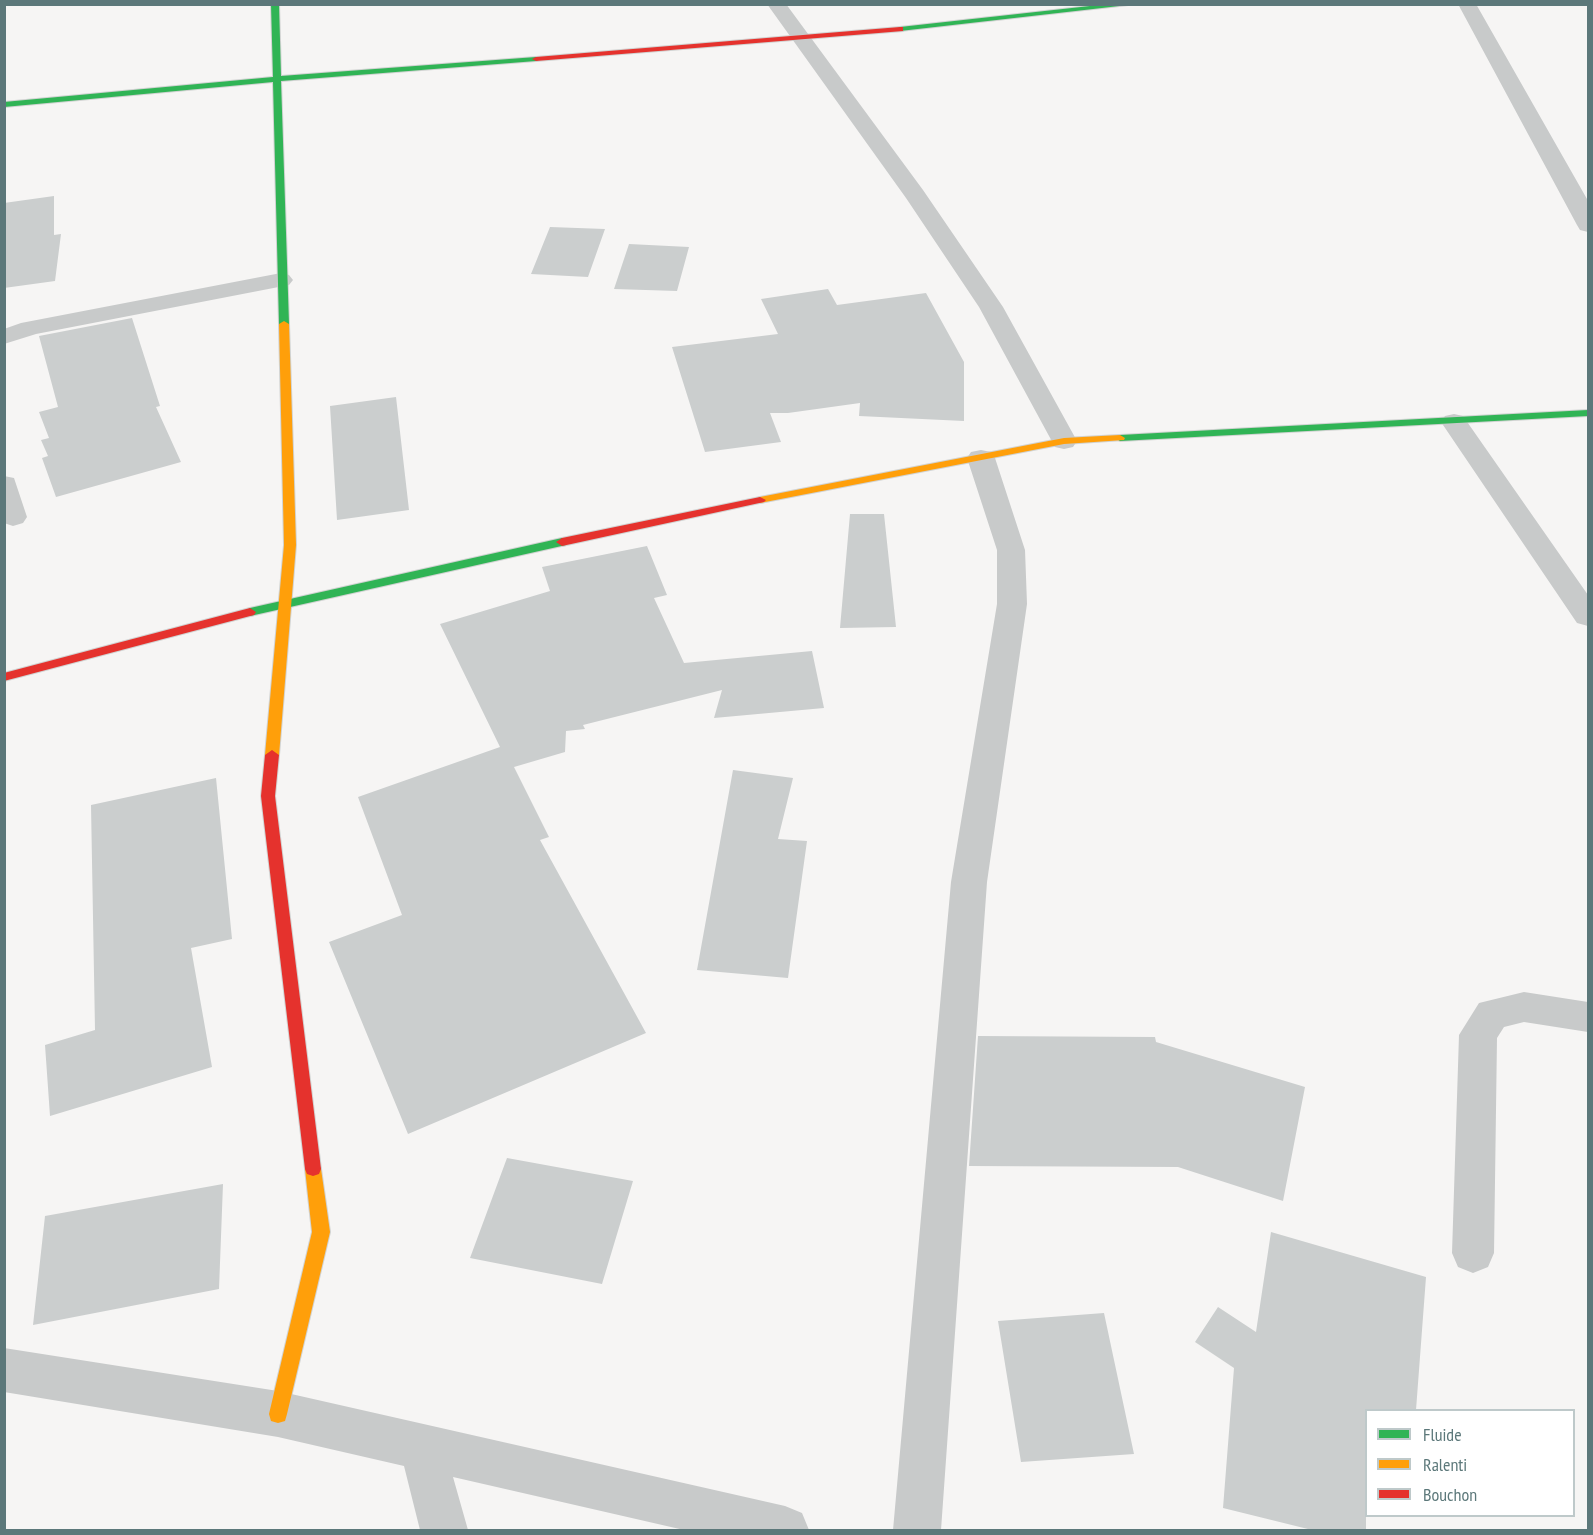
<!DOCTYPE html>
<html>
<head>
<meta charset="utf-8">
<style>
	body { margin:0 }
	#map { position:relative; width:1593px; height:1535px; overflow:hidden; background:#f6f5f4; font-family:"PT Sans Narrow",sans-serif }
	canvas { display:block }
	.frame { position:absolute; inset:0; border:6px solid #5c787a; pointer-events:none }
	.legend { position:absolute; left:1365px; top:1409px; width:210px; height:108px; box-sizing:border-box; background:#fff; border:2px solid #bec9ca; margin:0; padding:8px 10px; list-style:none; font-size:18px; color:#5c787a }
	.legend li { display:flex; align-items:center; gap:12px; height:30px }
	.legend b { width:30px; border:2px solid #bec9ca }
</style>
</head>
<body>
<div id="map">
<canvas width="1593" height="1535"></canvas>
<div class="frame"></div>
<ul class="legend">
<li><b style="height:8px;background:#30b455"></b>Fluide</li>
<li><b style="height:8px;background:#ff9f0a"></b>Ralenti</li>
<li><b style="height:8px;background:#e5322d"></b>Bouchon</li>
</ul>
</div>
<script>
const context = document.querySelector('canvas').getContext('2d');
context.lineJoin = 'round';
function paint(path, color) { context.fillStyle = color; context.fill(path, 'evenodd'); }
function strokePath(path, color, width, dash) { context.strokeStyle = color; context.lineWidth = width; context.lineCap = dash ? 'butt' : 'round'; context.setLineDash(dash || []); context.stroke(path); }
paint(new Path2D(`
	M 54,196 L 54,235 L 61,234 L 55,281 L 4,288 L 4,203 Z
	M 550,227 L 605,229 L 588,277 L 531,274 Z
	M 629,244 L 689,247 L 677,291 L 614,289 Z
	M 828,289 L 837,305 L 926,293 L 964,362 L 964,421 L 859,416 L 860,403 L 788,413 L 770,413 L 781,442 L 705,452 L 672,347 L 778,334 L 761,299 Z
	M 132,318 L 160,406 L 156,407 L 181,462 L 56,497 L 42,458 L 48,456 L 41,440 L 49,438 L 39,412 L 58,407 L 39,336 Z
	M 396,397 L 409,510 L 337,520 L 330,406 Z
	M 850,514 L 884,514 L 896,627 L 840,628 Z
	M 647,546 L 667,595 L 654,598 L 684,663 L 812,651 L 824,708 L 714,718 L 722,690 L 583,725 L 585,729 L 566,731 L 565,752 L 514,767 L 549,837 L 540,840 L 646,1033 L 408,1134 L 329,942 L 402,915 L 358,797 L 500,747 L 440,624 L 550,591 L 542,567 Z
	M 733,770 L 793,778 L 778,839 L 807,841 L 788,978 L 697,970 Z
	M 216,778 L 232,939 L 191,948 L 212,1067 L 50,1116 L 45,1045 L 95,1030 L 91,805 Z
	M 978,1036 L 1155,1037 L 1156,1042 L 1305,1087 L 1283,1201 L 1178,1167 L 969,1166 Z
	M 507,1158 L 633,1181 L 602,1284 L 470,1258 Z
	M 223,1184 L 219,1289 L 33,1325 L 45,1216 Z
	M 1271,1232 L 1426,1277 L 1416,1410 L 1366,1410 L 1366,1530 L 1312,1530 L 1223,1508 L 1234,1368 L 1195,1342 L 1218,1307 L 1256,1332 Z
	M 1104,1313 L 1134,1454 L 1021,1462 L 998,1321 Z`), '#cbcece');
const fast = new Path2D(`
	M 271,4 L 279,4 L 281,76 L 536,57 L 540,59 L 536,61 L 281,81 L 289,324 L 284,327 L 279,324 L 273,82 L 4,107 L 4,102 L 273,77 Z
	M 1108,4 L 1137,4 L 900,31 L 896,29 L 900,27 Z
	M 1588,410 L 1588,416 L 1120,441 L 1115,438 L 1120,435 Z
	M 562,538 L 568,542 L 566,545 L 250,616 L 244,612 L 250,608 Z`);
const slow = new Path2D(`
	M 284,321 L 289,324 L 296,545 L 279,755 L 272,760 L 265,755 L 284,545 L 279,324 Z
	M 1120,435 L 1125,438 L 1124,440 L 1064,444 L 760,503 L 754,500 L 760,497 L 1064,438 Z
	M 313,1162 L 319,1164 L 321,1169 L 330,1232 L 287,1414 L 285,1421 L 278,1423 L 271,1421 L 269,1414 L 312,1232 L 305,1169 L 307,1164 Z`);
const jam = new Path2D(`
	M 900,27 L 903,27 L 903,31 L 536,61 L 532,59 L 536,57 Z
	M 760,497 L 766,500 L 764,502 L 562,546 L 556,542 L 562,538 Z
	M 250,608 L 256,612 L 254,615 L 4,681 L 4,673 Z
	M 272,750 L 279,755 L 275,796 L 321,1169 L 319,1174 L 313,1176 L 307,1174 L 305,1169 L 261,796 L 265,755 Z`);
strokePath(fast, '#d1d3d2', 2);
strokePath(slow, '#d1d3d2', 2);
strokePath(jam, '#d1d3d2', 2);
paint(new Path2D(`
	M 767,4 L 786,4 L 923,190 L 1003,307 L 1077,441 L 1073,447 L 1064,449 L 1055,447 L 979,307 L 906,198 Z
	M 1458,4 L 1476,4 L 1587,199 L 1588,232 L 1580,230 L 1577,225 Z
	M 281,273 L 289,275 L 293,280 L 289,285 L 36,334 L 4,344 L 4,329 L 21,323 Z
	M 1454,414 L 1463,416 L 1588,595 L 1588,626 L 1577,623 L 1441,422 L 1445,416 Z
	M 981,450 L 991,452 L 995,458 L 1025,550 L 1027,604 L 987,882 L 941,1530 L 893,1530 L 951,882 L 997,604 L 997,550 L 967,458 L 971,452 Z
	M 4,476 L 14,478 L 27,517 L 23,523 L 13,526 L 4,523 Z
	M 1524,992 L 1588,1002 L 1588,1032 L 1524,1022 L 1504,1027 L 1497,1038 L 1494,1253 L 1488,1267 L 1473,1273 L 1458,1267 L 1452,1253 L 1459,1035 L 1479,1003 Z
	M 4,1348 L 278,1391 L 785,1506 L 802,1513 L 809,1530 L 684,1530 L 453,1477 L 468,1530 L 420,1530 L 404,1466 L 278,1437 L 4,1392 Z`), '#c8caca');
paint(fast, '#30b455');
paint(slow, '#ff9f0a');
paint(jam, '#e5322d');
</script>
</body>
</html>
